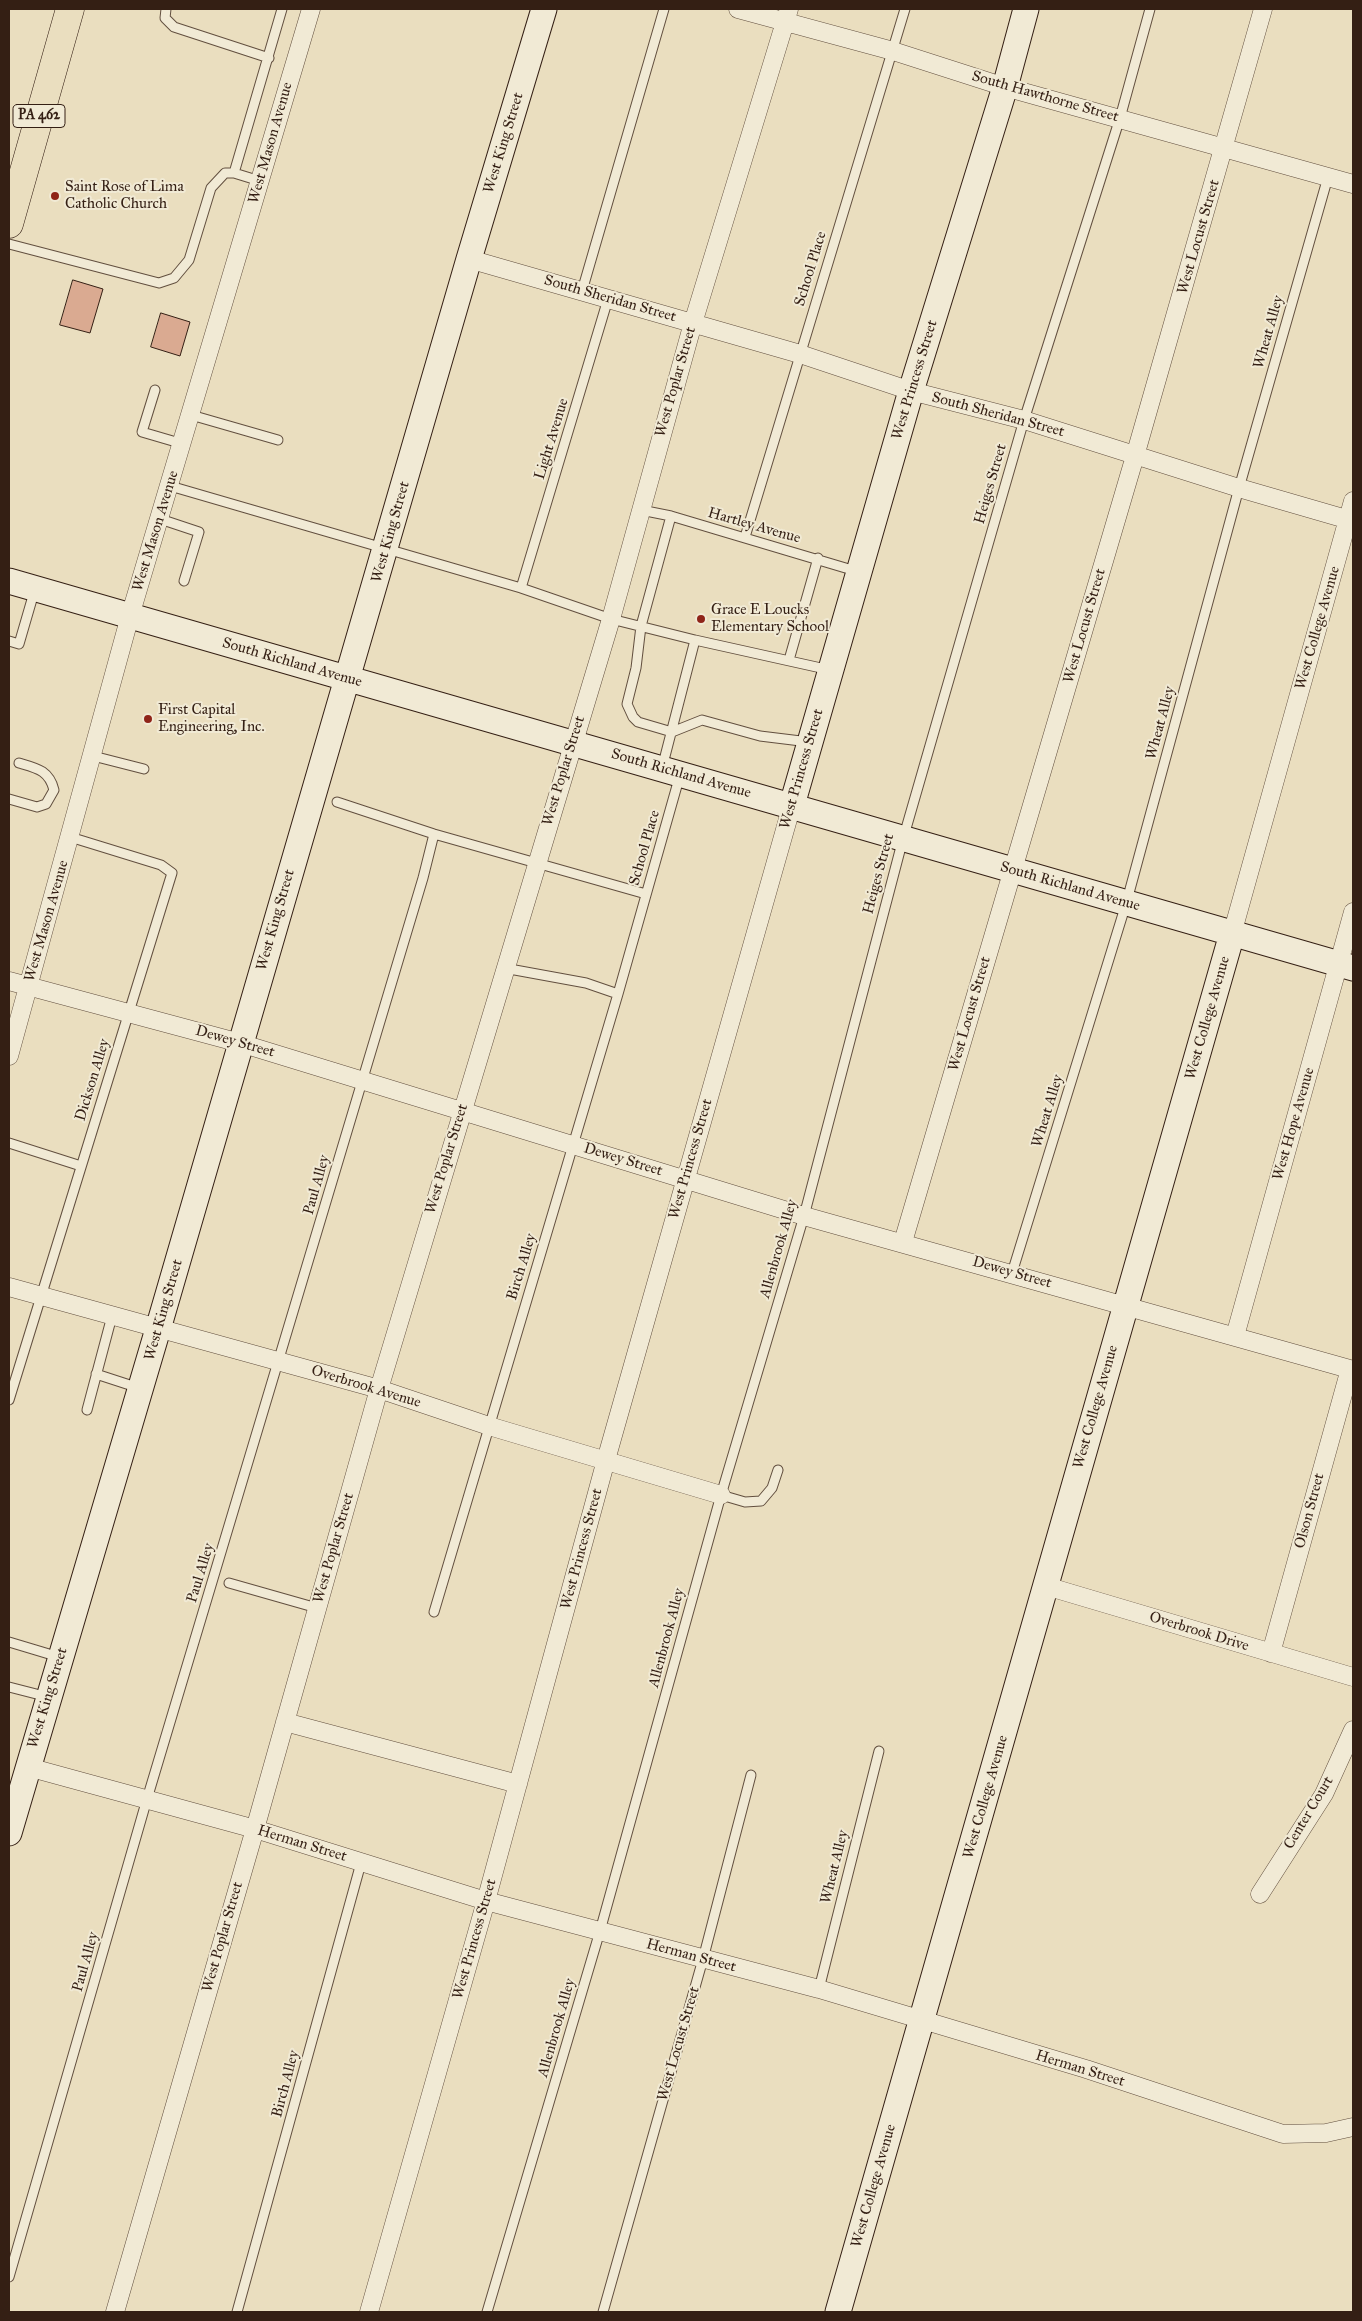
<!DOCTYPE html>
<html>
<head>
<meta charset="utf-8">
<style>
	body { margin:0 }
	#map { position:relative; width:1362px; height:2321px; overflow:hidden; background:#eadebf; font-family:"IM FELL Great Primer",serif }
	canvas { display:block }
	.frame { position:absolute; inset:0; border:10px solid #341f14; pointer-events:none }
</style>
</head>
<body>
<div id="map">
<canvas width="1362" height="2321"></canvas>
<div class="frame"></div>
</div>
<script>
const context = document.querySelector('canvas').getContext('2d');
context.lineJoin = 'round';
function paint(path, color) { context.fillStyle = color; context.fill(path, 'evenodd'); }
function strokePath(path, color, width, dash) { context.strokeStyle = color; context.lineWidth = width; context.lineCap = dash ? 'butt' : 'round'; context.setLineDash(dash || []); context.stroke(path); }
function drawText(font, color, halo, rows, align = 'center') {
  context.font = font + ' "IM FELL Great Primer",serif'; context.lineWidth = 4; context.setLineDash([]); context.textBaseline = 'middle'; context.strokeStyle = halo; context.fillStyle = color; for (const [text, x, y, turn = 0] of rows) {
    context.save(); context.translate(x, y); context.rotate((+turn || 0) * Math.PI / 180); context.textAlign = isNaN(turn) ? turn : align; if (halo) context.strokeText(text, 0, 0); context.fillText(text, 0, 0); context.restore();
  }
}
const building = new Path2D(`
	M 73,280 L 103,289 L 90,333 L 60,325 Z
	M 161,313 L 190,322 L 180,356 L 151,347 Z`);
paint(building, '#daaa91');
strokePath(building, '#341f14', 1);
const lane = new Path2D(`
	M 166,9 L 165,18 L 174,27 L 269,58
	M 234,173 L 282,9
	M 9,244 L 159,283 L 174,278 L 189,260 L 211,188 L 225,173 L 234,173 L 260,181
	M 582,291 L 664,9
	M 155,390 L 142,432 L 183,444
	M 191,415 L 278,440
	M 170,486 L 521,588 L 611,619 L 695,640 L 662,768
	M 641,510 L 671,516 L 859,572
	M 671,516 L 641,626 L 636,668 L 627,704 L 633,717 L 638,722 L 672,732 L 702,720 L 760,736 L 809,742
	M 160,519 L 199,532 L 184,581
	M 745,537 L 905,9
	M 521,588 L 608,299
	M 695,640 L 830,670
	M 9,641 L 19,644 L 35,589
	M 789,660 L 818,558
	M 93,756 L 144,769
	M 9,799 L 37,807 L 46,804 L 54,790 C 49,770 36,768 19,763
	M 337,802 L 434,834 L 646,894
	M 504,968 L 586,983 L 618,994
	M 9,1143 L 81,1166
	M 1012,1273 L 1126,904 L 1239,488 L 1328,177
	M 96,1374 L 139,1388
	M 9,1400 L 172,873 L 161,865 L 70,837
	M 87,1410 L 112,1316
	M 721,1495 L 745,1502 L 761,1501 L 772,1488 L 778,1470
	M 229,1583 L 317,1608
	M 434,1612 L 618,994 L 680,775
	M 9,1642 L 59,1657
	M 9,1687 L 48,1697
	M 819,1989 L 879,1751
	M 9,2277 L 147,1799 L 423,878 L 434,834
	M 237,2312 L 361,1863
	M 487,2312 L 600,1931 L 721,1495 L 804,1216 L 903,839 L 1024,420 L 1120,118 L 1150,9
	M 603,2312 L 703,1959 L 751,1775`);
const street = new Path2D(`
	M 738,9 L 893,51 L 1005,87 L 1353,184
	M 469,259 L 800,354 L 911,391 L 1024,420 L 1239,488 L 1353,521
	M 1232,934 L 1353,501
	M 9,981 L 240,1043 L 804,1216 L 1353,1370
	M 9,1056 L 130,616 L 311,9
	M 903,1242 L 1135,456 L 1263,9
	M 9,1287 L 379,1389 L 489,1426 L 721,1495
	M 1235,1336 L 1353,912
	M 1046,1586 L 1353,1677
	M 1271,1653 L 1350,1369
	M 285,1722 L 518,1784
	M 28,1767 L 255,1829 L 486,1901 L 819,1989 L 1086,2069 L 1283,2134 L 1326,2133 L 1353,2127
	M 1260,1894 L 1324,1794 L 1353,1730
	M 115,2312 L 255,1829 L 379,1389 L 611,619 L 693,323 L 789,9
	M 369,2312 L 486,1901 L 606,1460 L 792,805`);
const secondary = new Path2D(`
	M 9,581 L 1353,968
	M 792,805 L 911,391 L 1005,87 L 1026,9
	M 9,1833 L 158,1329 L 469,259 L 544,9
	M 838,2312 L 1232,934`);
const primary = new Path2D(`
	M 9,224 L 70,9`);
strokePath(lane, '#624f3f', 11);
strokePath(street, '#624f3f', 19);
strokePath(secondary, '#341f14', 27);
strokePath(primary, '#341f14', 29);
strokePath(lane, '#f1ead5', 9);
strokePath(street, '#f1ead5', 18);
strokePath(secondary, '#f1ead5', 25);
strokePath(primary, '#eadebf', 28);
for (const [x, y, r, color] of [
	[55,196,5,"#8f2418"],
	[701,619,5,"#8f2418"],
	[148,719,5,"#8f2418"]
]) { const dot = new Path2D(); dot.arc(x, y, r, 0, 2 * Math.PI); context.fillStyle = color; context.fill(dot); strokePath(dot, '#f1ead5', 2); }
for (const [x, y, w] of [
	[39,116,52]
]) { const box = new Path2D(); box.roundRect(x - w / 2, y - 11.5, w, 23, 4); context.fillStyle = '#f1ead5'; context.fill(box); strokePath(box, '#341f14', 1); }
drawText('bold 14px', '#341f14', null, [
	["PA 462",39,116]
]);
drawText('15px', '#341f14', '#f1ead5', [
	["South Hawthorne Street",1045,97,16],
	["West Mason Avenue",271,143,-74],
	["West King Street",504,143,-73],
	["West Locust Street",1199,237,-74],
	["School Place",811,269,-73],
	["South Sheridan Street",610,299,16],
	["Wheat Alley",1269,332,-74],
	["West Princess Street",915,380,-73],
	["West Poplar Street",676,382,-74],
	["South Sheridan Street",998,415,15],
	["Light Avenue",552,439,-73],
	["Heiges Street",991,484,-74],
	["Hartley Avenue",754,526,16],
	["West Mason Avenue",156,531,-73],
	["West King Street",391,532,-74],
	["West Locust Street",1085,626,-74],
	["West College Avenue",1318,628,-74],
	["South Richland Avenue",292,663,16],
	["Wheat Alley",1161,723,-75],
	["West Princess Street",802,769,-74],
	["West Poplar Street",564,771,-73],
	["South Richland Avenue",681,774,16],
	["School Place",645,848,-74],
	["Heiges Street",879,874,-75],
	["South Richland Avenue",1070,887,16],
	["West King Street",276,920,-74],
	["West Mason Avenue",47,921,-74],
	["West Locust Street",970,1014,-74],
	["West College Avenue",1208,1018,-74],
	["Dewey Street",235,1042,16],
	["Dickson Alley",93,1080,-73],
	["Wheat Alley",1048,1111,-73],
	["West Hope Avenue",1294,1124,-74],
	["West Poplar Street",447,1159,-73],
	["West Princess Street",691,1159,-74],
	["Dewey Street",623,1160,17],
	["Paul Alley",317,1185,-74],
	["Allenbrook Alley",779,1249,-74],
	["Birch Alley",522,1267,-73],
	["Dewey Street",1012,1273,16],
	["West King Street",164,1310,-74],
	["Overbrook Avenue",366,1387,17],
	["West College Avenue",1096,1407,-74],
	["Olson Street",1310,1511,-75],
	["West Poplar Street",334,1548,-74],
	["West Princess Street",582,1549,-75],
	["Paul Alley",201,1573,-73],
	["Overbrook Drive",1199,1632,17],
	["Allenbrook Alley",667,1638,-75],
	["West King Street",48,1698,-73],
	["West College Avenue",986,1797,-74],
	["Center Court",1309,1813,-59],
	["Herman Street",302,1844,17],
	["Wheat Alley",835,1867,-76],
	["West Poplar Street",223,1937,-74],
	["West Princess Street",475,1939,-74],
	["Herman Street",691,1956,15],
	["Paul Alley",86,1962,-74],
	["Allenbrook Alley",557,2028,-74],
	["West Locust Street",679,2044,-74],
	["Herman Street",1080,2069,17],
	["Birch Alley",286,2084,-75],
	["West College Avenue",874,2186,-74]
]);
drawText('15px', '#341f14', '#f1ead5', [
	["Saint Rose of Lima",65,187],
	["Catholic Church",65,204],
	["Grace E Loucks",711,610],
	["Elementary School",711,627],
	["First Capital",158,710],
	["Engineering, Inc.",158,727]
], 'left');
</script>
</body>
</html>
